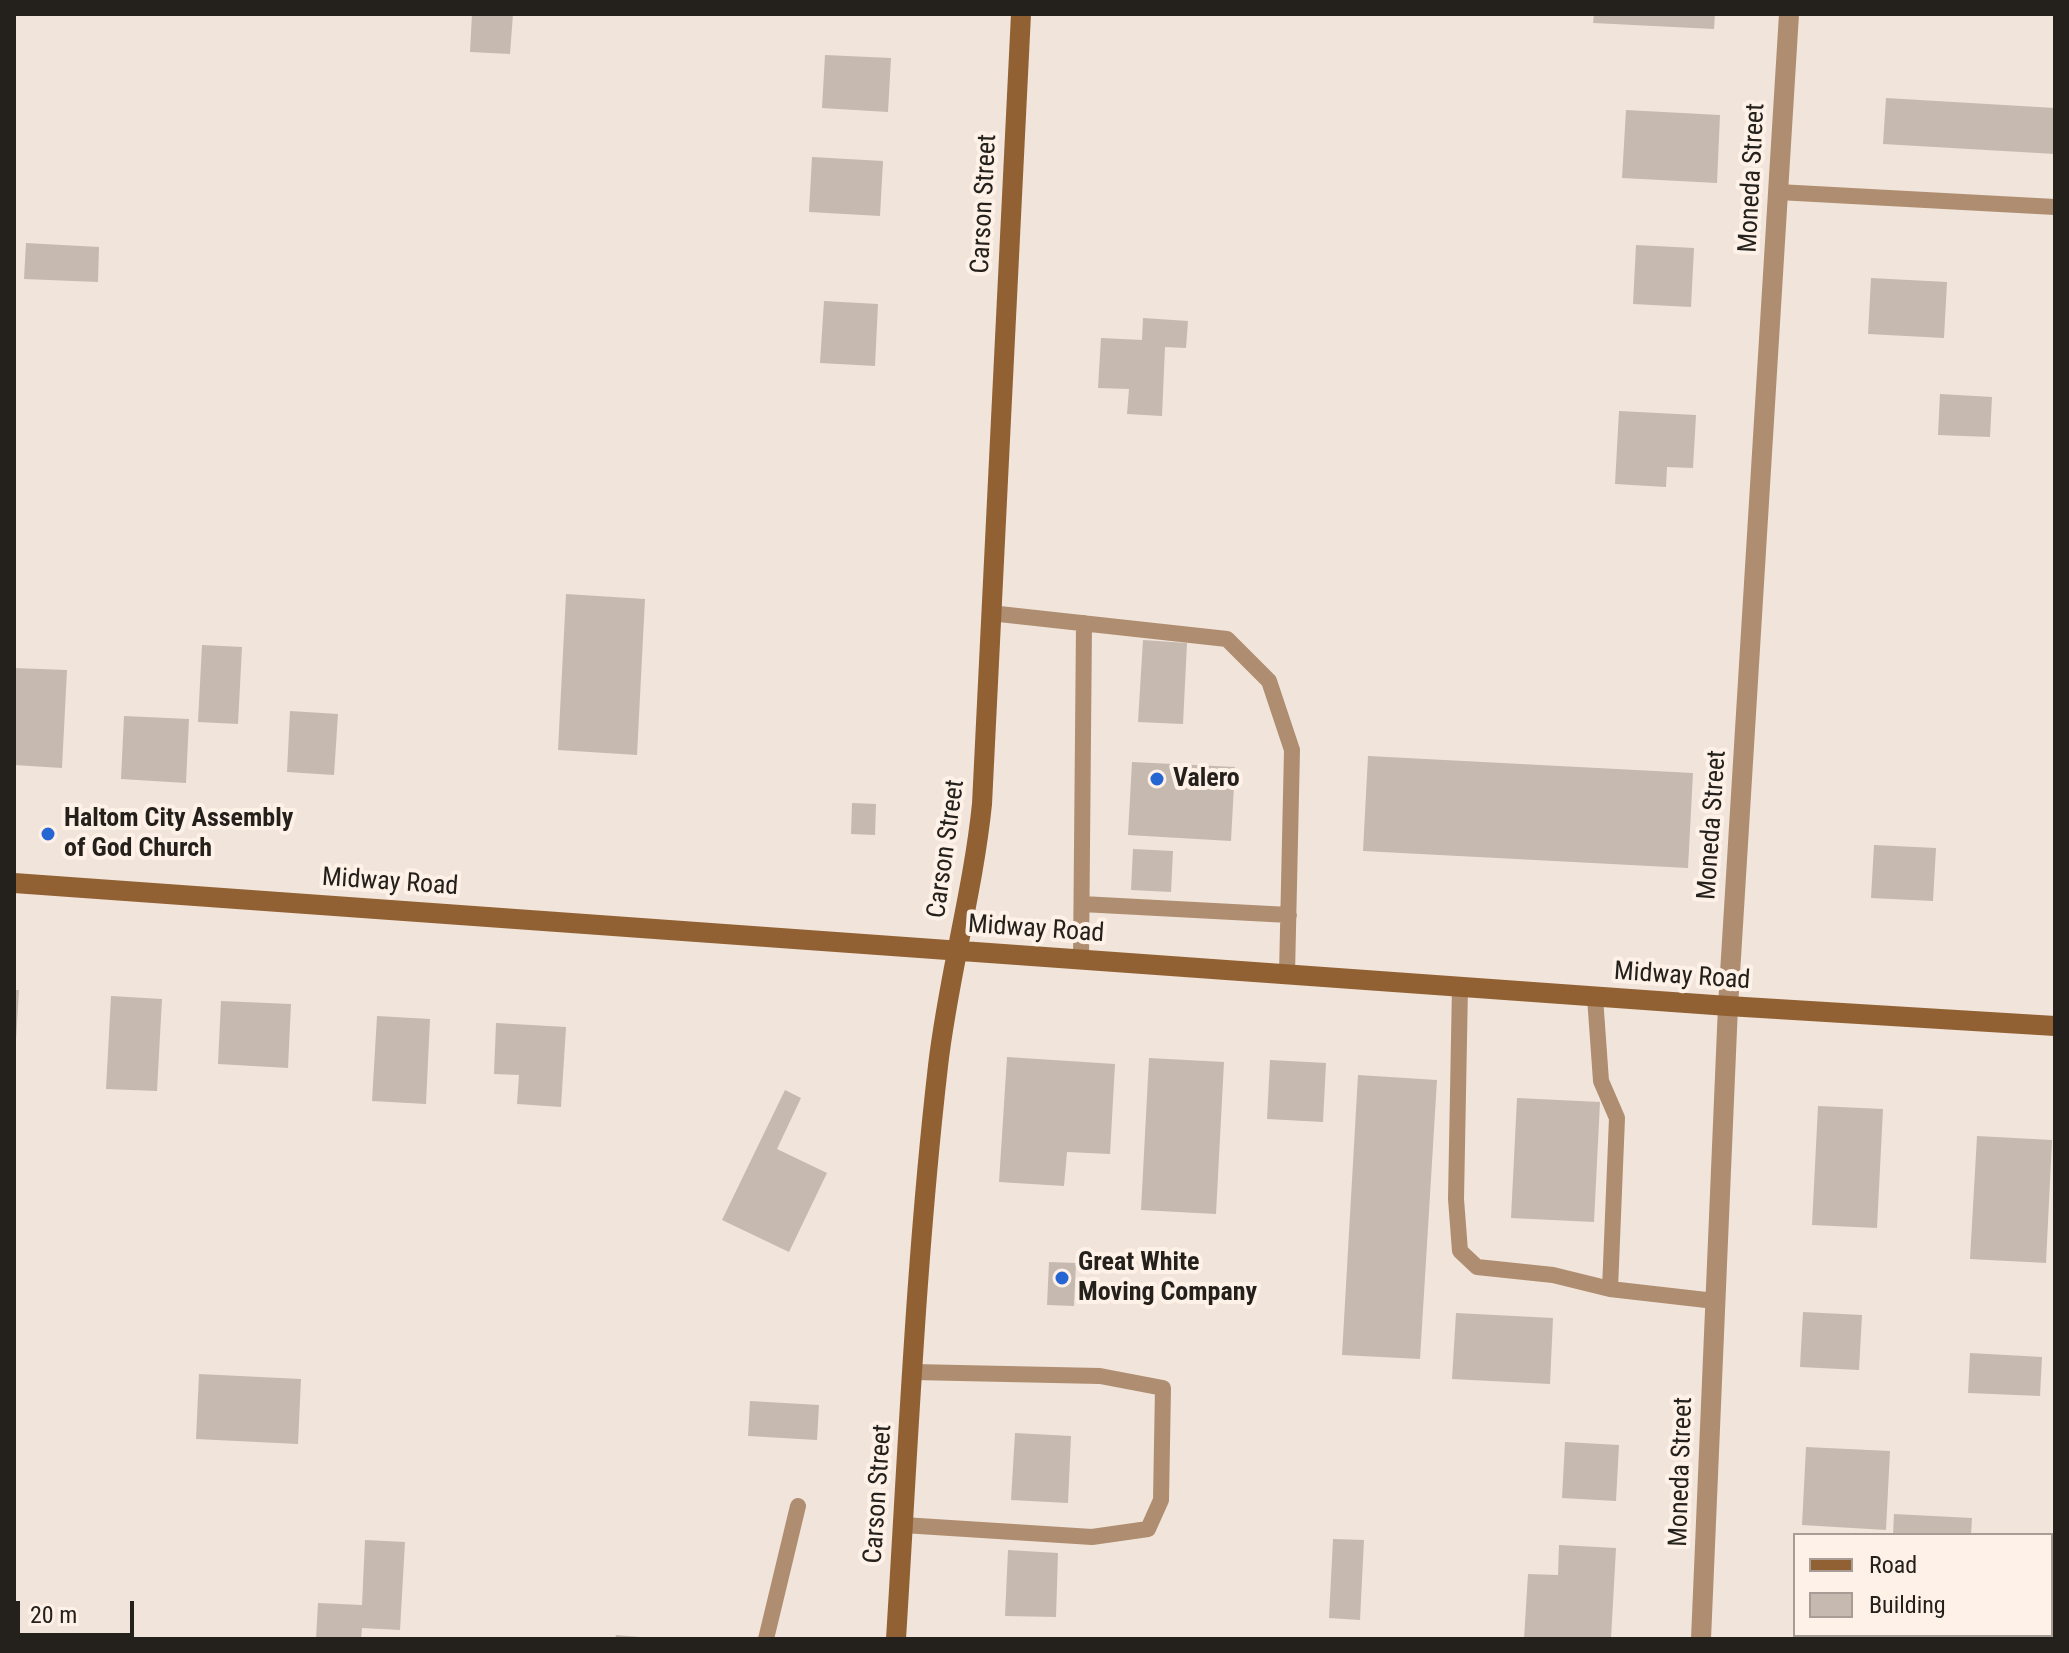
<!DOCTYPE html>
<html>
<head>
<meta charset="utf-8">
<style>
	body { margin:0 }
	#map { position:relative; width:2069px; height:1653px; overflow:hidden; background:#f1e4da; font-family:"Roboto Condensed",sans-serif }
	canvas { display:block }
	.frame { position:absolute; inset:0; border:16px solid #24201c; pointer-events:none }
	.legend { position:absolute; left:1793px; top:1533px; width:260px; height:104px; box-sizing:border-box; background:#fef1e7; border:2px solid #a79d96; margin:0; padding:10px 14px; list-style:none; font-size:24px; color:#24201c }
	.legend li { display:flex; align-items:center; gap:16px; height:40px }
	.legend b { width:40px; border:2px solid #a79d96 }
	.scale { position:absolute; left:16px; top:1601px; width:118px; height:36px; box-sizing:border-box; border:4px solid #24201c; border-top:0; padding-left:10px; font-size:24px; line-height:28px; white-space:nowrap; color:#24201c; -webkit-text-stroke:6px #fef1e7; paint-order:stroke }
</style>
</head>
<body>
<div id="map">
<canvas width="2069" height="1653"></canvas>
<div class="frame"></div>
<ul class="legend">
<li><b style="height:10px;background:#916134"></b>Road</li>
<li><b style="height:22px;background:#c6bab0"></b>Building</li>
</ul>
<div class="scale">20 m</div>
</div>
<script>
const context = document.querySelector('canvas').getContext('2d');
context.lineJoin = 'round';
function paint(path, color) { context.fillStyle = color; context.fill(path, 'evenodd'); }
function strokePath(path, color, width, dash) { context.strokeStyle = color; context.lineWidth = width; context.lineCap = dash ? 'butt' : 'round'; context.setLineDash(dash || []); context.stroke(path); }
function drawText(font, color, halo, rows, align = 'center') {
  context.font = font + ' "Roboto Condensed",sans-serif'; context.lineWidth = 8; context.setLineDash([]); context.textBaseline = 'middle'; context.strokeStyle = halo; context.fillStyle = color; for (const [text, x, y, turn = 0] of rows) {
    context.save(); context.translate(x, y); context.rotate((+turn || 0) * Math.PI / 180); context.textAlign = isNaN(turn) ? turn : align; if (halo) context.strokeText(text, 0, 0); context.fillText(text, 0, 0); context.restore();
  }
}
paint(new Path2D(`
	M 472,14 L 513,14 L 510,54 L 470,52 Z
	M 1594,14 L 1715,14 L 1714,29 L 1593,23 Z
	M 825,55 L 891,58 L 888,112 L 822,108 Z
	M 1886,98 L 2055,108 L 2055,154 L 1883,144 Z
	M 1626,110 L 1720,115 L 1717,183 L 1622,178 Z
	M 812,157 L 883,161 L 880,216 L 809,212 Z
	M 26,243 L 99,247 L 98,282 L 24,279 Z
	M 1636,245 L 1694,248 L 1691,307 L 1633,304 Z
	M 1871,278 L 1947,282 L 1944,338 L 1868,334 Z
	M 824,301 L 878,304 L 875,366 L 820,363 Z
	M 1143,318 L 1188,321 L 1186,348 L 1165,347 L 1162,416 L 1127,414 L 1129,389 L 1098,388 L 1101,338 L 1142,340 Z
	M 1940,394 L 1992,397 L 1990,437 L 1938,435 Z
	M 1619,411 L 1696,415 L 1693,468 L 1667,467 L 1666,487 L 1615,484 Z
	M 566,594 L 645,599 L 637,755 L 558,750 Z
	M 1143,640 L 1187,643 L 1183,724 L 1138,722 Z
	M 202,645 L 242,647 L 238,724 L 198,722 Z
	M 14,668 L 67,670 L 62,768 L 14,765 Z
	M 290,711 L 338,714 L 334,775 L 287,772 Z
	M 124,716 L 189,719 L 186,783 L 121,779 Z
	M 1368,756 L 1693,773 L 1688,868 L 1363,851 Z
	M 1132,762 L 1235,767 L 1231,841 L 1128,835 Z
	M 852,803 L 876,804 L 875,835 L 851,834 Z
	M 1874,845 L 1936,848 L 1933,901 L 1871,898 Z
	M 1133,849 L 1173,851 L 1171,892 L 1131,890 Z
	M 14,990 L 19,990 L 16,1040 L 14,1039 Z
	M 111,996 L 162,999 L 157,1091 L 106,1089 Z
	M 221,1001 L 291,1004 L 288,1068 L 218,1064 Z
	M 377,1016 L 430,1019 L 426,1104 L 372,1101 Z
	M 496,1023 L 566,1027 L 561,1107 L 517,1104 L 519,1075 L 494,1074 Z
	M 1007,1057 L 1115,1064 L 1110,1154 L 1067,1152 L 1064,1186 L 999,1182 Z
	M 1149,1058 L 1224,1062 L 1216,1214 L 1141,1210 Z
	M 1270,1060 L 1326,1063 L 1323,1122 L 1267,1119 Z
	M 1358,1075 L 1437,1080 L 1420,1359 L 1342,1355 Z
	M 785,1090 L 801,1098 L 777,1149 L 827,1173 L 789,1252 L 722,1220 Z
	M 1517,1098 L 1600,1102 L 1594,1222 L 1511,1218 Z
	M 1818,1106 L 1883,1109 L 1877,1228 L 1812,1225 Z
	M 1977,1136 L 2052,1140 L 2046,1263 L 1970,1259 Z
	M 1049,1262 L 1076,1263 L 1074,1306 L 1047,1305 Z
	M 1803,1312 L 1862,1315 L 1859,1370 L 1800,1367 Z
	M 1456,1313 L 1553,1318 L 1550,1384 L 1452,1379 Z
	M 1970,1353 L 2042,1357 L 2040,1396 L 1968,1393 Z
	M 199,1374 L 301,1379 L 298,1444 L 196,1439 Z
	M 750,1401 L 819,1405 L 817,1440 L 748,1436 Z
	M 1015,1433 L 1071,1436 L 1068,1503 L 1011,1500 Z
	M 1565,1442 L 1619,1445 L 1616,1501 L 1562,1498 Z
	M 1806,1447 L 1890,1451 L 1886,1530 L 1802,1525 Z
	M 1894,1514 L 1972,1518 L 1971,1535 L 1893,1535 Z
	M 1333,1539 L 1364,1540 L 1360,1620 L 1329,1618 Z
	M 365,1540 L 405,1542 L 400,1630 L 362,1628 L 361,1639 L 316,1639 L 318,1603 L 362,1605 Z
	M 1559,1545 L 1616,1548 L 1611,1639 L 1524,1639 L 1528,1574 L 1558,1575 Z
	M 1008,1550 L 1058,1553 L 1056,1617 L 1005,1616 Z
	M 616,1635 L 640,1637 L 640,1639 L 615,1639 Z`), '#c6bab0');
strokePath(new Path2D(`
	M 1778,192 L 2055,207
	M 990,613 L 1227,639 L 1269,681 L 1292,750 L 1287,974
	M 1082,904 L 1289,915
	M 1081,959 L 1084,623
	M 1460,986 L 1456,1199 L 1460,1251 L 1477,1267 L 1553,1275 L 1610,1289 L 1617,1118 L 1601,1081 L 1595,997
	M 1610,1289 L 1715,1301
	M 903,1525 L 1092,1537 L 1148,1529 L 1161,1500 L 1163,1388 L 1100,1376 L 913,1372
	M 766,1639 L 798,1506`), '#af8d70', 16);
strokePath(new Path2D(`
	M 1701,1639 L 1728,1006 L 1789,14`), '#af8d70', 20);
strokePath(new Path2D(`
	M 14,883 L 1728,1006 L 2055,1026
	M 896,1639 C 908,1448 916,1257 938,1066 C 948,978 973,892 982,804 L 1021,14`), '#916134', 20);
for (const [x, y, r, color] of [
	[1157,779,8,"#2566d3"],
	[48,834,8,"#2566d3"],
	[1062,1278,8,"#2566d3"]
]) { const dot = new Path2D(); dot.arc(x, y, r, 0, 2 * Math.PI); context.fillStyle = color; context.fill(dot); strokePath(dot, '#fef1e7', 3); }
drawText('26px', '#24201c', '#fef1e7', [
	["Moneda Street",1753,178,-87],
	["Carson Street",985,204,-87],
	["Moneda Street",1713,825,-86],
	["Carson Street",947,849,-82],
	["Midway Road",390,883,4],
	["Midway Road",1036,930,4],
	["Midway Road",1682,977,4],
	["Moneda Street",1682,1472,-88],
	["Carson Street",879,1494,-86]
]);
drawText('bold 26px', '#24201c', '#fef1e7', [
	["Valero",1173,779],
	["Haltom City Assembly",64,819],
	["of God Church",64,849],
	["Great White",1078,1263],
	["Moving Company",1078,1293]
], 'left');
</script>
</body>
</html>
